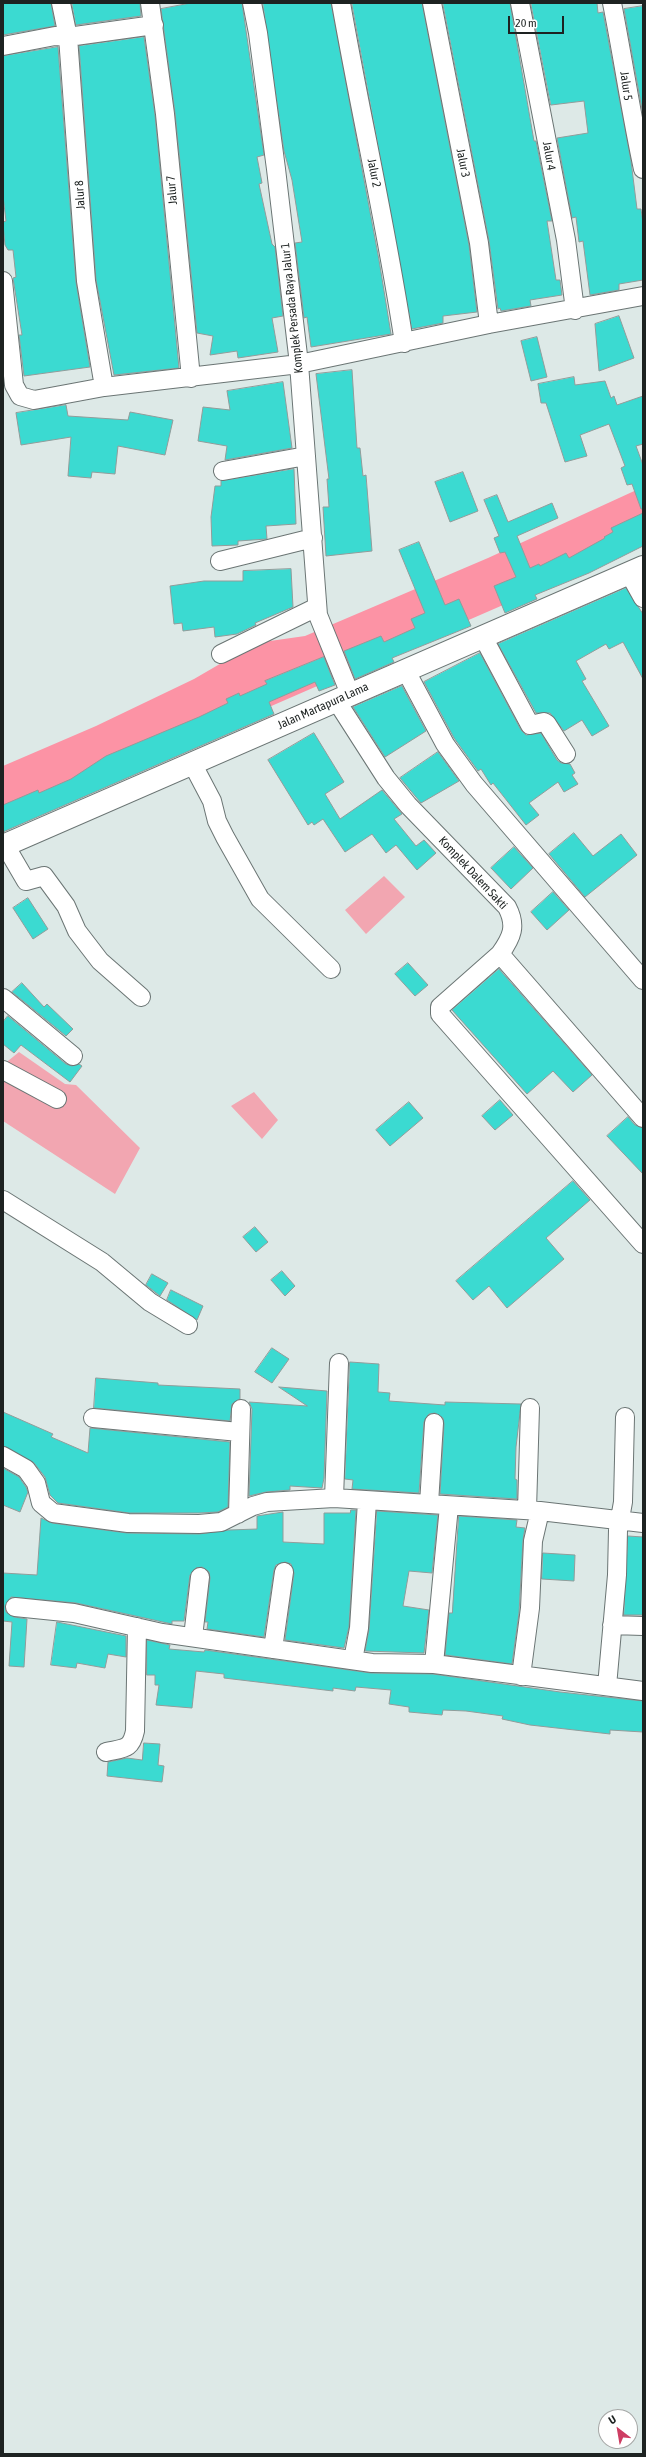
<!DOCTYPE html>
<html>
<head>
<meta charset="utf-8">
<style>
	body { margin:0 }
	#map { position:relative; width:646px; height:2457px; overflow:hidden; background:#dde9e7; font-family:"Asap Condensed",sans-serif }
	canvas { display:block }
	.frame { position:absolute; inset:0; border:4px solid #1d2221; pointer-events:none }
	.north { position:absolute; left:598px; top:2409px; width:40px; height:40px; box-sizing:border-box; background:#fff; border:1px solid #a5a7a6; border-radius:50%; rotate:329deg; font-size:11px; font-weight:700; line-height:16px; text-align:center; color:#1d2221 }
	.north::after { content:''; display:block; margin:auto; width:14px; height:18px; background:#ce3e63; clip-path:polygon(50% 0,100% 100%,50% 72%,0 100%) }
	.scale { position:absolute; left:508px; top:16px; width:56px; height:18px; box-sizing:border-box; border:2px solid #1d2221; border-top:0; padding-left:5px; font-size:12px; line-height:14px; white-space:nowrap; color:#1d2221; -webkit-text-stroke:3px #fff; paint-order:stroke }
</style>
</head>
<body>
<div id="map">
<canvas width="646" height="2457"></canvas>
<div class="frame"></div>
<div class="north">U</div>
<div class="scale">20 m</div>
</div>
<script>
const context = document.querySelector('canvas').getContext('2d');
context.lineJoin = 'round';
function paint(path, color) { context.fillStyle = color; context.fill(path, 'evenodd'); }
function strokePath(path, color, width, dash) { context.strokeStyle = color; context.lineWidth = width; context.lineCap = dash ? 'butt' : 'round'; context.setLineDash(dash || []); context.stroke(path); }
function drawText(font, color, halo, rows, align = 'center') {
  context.font = font + ' "Asap Condensed",sans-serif'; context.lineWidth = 3; context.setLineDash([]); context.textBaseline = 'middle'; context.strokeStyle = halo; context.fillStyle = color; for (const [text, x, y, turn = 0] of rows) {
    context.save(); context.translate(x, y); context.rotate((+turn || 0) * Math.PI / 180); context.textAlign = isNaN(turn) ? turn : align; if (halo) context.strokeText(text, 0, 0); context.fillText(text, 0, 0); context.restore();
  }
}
paint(new Path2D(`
	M 384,876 L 405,897 L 366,934 L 345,910 Z
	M 19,1052 L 65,1084 L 76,1085 L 140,1148 L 115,1194 L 3,1121 L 3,1065 Z
	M 254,1092 L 278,1120 L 262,1139 L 231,1106 Z`), '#f2a6b1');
paint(new Path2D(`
	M 643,487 L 643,544 L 3,823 L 3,766 L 96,726 L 194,679 L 256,643 L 305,636 L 488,558 Z`), '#fc93a5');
const building = new Path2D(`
	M 3,3 L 51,3 L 55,26 L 3,35 Z
	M 72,3 L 140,3 L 141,16 L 76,25 Z
	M 191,3 L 242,3 L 264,155 L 257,157 L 262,183 L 259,184 L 272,244 L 275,247 L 283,316 L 272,318 L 278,352 L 238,358 L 237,351 L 210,355 L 213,336 L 197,333 L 175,113 L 161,9 Z
	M 263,3 L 331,3 L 379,260 L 391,334 L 311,347 L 307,317 L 304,318 L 295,243 L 302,242 L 292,180 L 284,151 Z
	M 352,3 L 422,3 L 469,245 L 477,312 L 443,316 L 443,323 L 412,329 Z
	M 443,3 L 510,3 L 534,141 L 536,141 L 552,221 L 547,221 L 556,280 L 560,280 L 562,295 L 530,300 L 531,306 L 501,311 L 500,308 L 498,309 L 489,241 Z
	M 531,3 L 597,3 L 598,13 L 603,12 L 631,161 L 637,209 L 641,209 L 643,223 L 643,280 L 619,284 L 619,290 L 590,295 L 583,241 L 579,242 L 576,217 L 572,218 L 557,138 L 588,133 L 584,101 L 551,105 Z
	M 643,6 L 643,115 L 624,9 Z
	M 144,37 L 155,115 L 179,368 L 114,375 L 96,280 L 79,46 Z
	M 58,47 L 76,282 L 90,367 L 24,376 L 19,335 L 22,335 L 13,278 L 16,277 L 13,250 L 8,250 L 5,245 L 3,224 L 3,222 L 6,221 L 3,196 L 3,56 Z
	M 619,316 L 634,358 L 599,371 L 595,324 Z
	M 537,337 L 547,377 L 531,381 L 521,341 Z
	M 352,370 L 357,448 L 360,448 L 363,476 L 366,475 L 372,551 L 326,556 L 323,507 L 329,507 L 327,479 L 329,479 L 316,374 Z
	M 574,377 L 575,385 L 605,381 L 611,398 L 614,396 L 617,405 L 643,396 L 643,444 L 636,446 L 643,465 L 643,509 L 641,509 L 632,484 L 627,485 L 621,468 L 625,466 L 609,424 L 580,435 L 587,456 L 565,462 L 546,403 L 541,403 L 538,384 Z
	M 283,382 L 292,448 L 225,460 L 227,446 L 198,441 L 203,407 L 230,410 L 227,391 Z
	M 66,405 L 68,416 L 128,420 L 130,412 L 173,420 L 165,455 L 118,446 L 115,474 L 92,472 L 91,478 L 68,476 L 71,437 L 21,445 L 16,413 Z
	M 294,469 L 296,524 L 266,526 L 267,539 L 238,541 L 238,545 L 212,546 L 211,517 L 215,486 L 221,486 L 221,481 Z
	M 463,472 L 478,511 L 450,522 L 435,482 Z
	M 497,495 L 508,522 L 552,503 L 558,518 L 517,536 L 530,568 L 539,564 L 540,566 L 566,553 L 569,558 L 605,538 L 604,537 L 613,532 L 611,528 L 643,513 L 643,546 L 589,573 L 535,595 L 537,599 L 505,613 L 494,586 L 516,577 L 505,552 L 500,553 L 494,538 L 499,536 L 484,500 Z
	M 419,542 L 445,605 L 459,599 L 471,626 L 392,658 L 394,662 L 355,679 L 344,651 L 381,636 L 384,642 L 415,628 L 411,619 L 425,613 L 399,550 Z
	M 291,569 L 293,607 L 255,623 L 256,625 L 237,634 L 215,637 L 214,627 L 183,631 L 182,623 L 174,624 L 170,586 L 204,581 L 243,581 L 243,571 Z
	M 626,588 L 643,614 L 643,679 L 623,642 L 609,649 L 606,644 L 576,661 L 586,679 L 582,681 L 609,726 L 592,736 L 582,720 L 564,731 L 550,713 L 536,713 L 498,644 Z
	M 480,653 L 521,730 L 526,735 L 541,733 L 557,760 L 561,763 L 570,764 L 575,773 L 572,775 L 578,784 L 564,792 L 558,782 L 529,803 L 539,815 L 526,825 L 493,783 L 491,785 L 481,769 L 478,771 L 454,738 L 424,682 Z
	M 324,657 L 335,685 L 319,691 L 315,682 L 269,702 L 274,714 L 3,832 L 3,805 L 38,790 L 39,793 L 71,779 L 106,756 L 199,717 L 228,703 L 226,699 L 239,693 L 240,696 L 267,684 L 265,681 Z
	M 402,686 L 426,731 L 385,757 L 353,707 Z
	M 314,733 L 344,782 L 325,794 L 340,819 L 382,790 L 402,814 L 394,819 L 416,846 L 424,840 L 436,853 L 417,870 L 396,845 L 386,853 L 372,834 L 345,852 L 323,819 L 314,825 L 312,822 L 308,825 L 268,760 Z
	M 438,752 L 459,781 L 421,803 L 400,778 Z
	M 574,833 L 593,856 L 621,834 L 637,855 L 585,897 L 549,854 Z
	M 514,847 L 533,868 L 511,889 L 491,868 Z
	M 553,892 L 569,910 L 547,930 L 531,912 Z
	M 28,898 L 48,929 L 33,939 L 13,908 Z
	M 408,963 L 428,985 L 415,996 L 395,974 Z
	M 499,969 L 592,1075 L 573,1092 L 553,1071 L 527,1094 L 452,1010 Z
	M 22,983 L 44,1007 L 47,1004 L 73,1029 L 66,1036 L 12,992 Z
	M 8,1016 L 66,1064 L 72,1066 L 79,1064 L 82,1066 L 70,1082 L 21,1045 L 14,1053 L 3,1044 L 3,1022 Z
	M 500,1100 L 513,1115 L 495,1130 L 482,1116 Z
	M 409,1102 L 423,1118 L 390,1146 L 376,1130 Z
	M 628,1117 L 635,1125 L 643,1128 L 643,1174 L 607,1136 Z
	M 573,1181 L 590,1200 L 546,1238 L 564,1259 L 507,1308 L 489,1286 L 473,1300 L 456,1281 Z
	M 255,1227 L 268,1242 L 256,1252 L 243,1237 Z
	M 282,1271 L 295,1286 L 285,1296 L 271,1280 Z
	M 152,1274 L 168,1283 L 160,1296 L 146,1285 Z
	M 171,1290 L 203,1306 L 197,1320 L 167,1300 Z
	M 272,1348 L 289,1359 L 272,1383 L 255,1372 Z
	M 350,1362 L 379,1364 L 378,1392 L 390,1393 L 389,1401 L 445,1405 L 445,1402 L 521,1404 L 516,1447 L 515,1479 L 517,1480 L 517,1499 L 440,1494 L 444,1424 L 443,1418 L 435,1413 L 429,1414 L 424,1422 L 419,1493 L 352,1489 L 353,1480 L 345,1479 Z
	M 96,1378 L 158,1383 L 158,1385 L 240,1389 L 240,1399 L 232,1404 L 230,1421 L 94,1408 Z
	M 279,1387 L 327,1391 L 324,1478 L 322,1488 L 290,1486 L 290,1490 L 266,1492 L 249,1496 L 252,1409 L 249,1402 L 307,1406 Z
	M 3,1412 L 53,1434 L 51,1437 L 88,1453 L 90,1428 L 230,1442 L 228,1507 L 218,1512 L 199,1513 L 129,1513 L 58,1503 L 50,1495 L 45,1477 L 34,1463 L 3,1446 Z
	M 3,1468 L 19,1477 L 26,1487 L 28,1492 L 20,1512 L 3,1505 Z
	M 351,1510 L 356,1510 L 349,1627 L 344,1648 L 285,1640 L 294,1573 L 291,1564 L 285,1562 L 276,1565 L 274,1570 L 264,1637 L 207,1629 L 208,1622 L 205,1622 L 210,1578 L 209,1572 L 202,1567 L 196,1568 L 190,1575 L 184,1621 L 172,1621 L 172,1624 L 76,1603 L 11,1597 L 5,1606 L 6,1612 L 14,1617 L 27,1619 L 24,1667 L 9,1666 L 12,1622 L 3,1621 L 3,1573 L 37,1575 L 41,1518 L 52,1523 L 127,1533 L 199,1534 L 229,1530 L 257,1529 L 257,1516 L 283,1512 L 283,1542 L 324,1544 L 324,1513 L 350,1513 Z
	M 377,1511 L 438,1515 L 432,1573 L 409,1571 L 403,1606 L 429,1610 L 424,1653 L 365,1651 L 369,1629 Z
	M 459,1516 L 517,1520 L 516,1527 L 525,1528 L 523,1540 L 519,1613 L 512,1664 L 445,1655 L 449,1613 L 452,1613 Z
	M 628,1536 L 643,1537 L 643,1615 L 624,1615 Z
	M 543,1553 L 575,1555 L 574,1581 L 542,1579 Z
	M 57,1622 L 126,1636 L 126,1657 L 108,1654 L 105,1668 L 77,1663 L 76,1668 L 51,1665 Z
	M 147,1640 L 170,1645 L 169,1649 L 204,1652 L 205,1650 L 371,1673 L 433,1674 L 560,1692 L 643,1701 L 643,1732 L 610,1730 L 610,1734 L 530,1725 L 502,1719 L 503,1716 L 466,1711 L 443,1710 L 442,1715 L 409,1712 L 409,1707 L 389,1704 L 391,1690 L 356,1687 L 355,1691 L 333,1688 L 333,1691 L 224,1678 L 224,1674 L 196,1671 L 192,1708 L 156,1705 L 159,1685 L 155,1685 L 155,1675 L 147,1675 Z
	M 144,1743 L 160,1744 L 158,1765 L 164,1766 L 162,1782 L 107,1776 L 108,1762 L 127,1758 L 142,1760 Z`);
paint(building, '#3bdad1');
strokePath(building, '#919c9a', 1);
const minor = new Path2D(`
	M 61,3 L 68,37 L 86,281 L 104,387
	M 150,3 L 165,114 L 191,378
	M 252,3 L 258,33 L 276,169 L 299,364 L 318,615 L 350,694
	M 341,3 C 361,117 387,229 404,343
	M 432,3 L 479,243 L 489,324
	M 520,3 L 566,240 L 575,310
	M 612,3 C 623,58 631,114 643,169
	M 3,46 L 55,36 L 68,37 L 154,25
	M 3,281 L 14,385 L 20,396 L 34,400 L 104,387 L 299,364 L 489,324 L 643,296
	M 223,471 L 306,456
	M 220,561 L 313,538
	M 629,573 L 643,598
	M 483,637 L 530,725 L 544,722 L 547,724 L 566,754
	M 221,654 L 317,607
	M 406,671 L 445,744 L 474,784 L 643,980
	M 336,700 L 386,778 L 408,805 L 507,907 C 517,926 512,937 500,954 L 643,1118
	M 192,763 L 212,801 L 217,821 L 225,837 L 260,899 L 331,969
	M 5,845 L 26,881 L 44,876 L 66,906 L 77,931 L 100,961 L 141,997
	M 500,954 L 440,1007 L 440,1014 L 643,1244
	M 3,998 L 73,1056
	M 3,1070 L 57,1099
	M 3,1200 L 102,1262 L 150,1302 L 188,1325
	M 93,1418 L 239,1432
	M 3,1456 L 26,1469 L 36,1483 L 41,1503 L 53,1513 L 128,1523 L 199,1524 L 221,1522 L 253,1506 L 267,1502 L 334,1498 L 540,1511 L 643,1523
	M 334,1498 L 339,1363
	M 429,1504 L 434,1423
	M 527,1510 L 530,1408
	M 238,1514 L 241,1409
	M 15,1607 L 74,1613 L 162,1633 L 372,1663 L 434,1664 L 643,1691
	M 612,1625 L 643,1626
	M 193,1637 L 200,1577
	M 273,1649 L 284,1572
	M 353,1660 L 359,1628 L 367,1501
	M 434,1664 L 449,1506
	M 521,1676 L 530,1608 L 533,1541 L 540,1511
	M 607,1686 L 617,1575 L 618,1530 L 623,1502 L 625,1417
	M 106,1752 C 124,1748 131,1750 135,1731 L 137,1627`);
const primary = new Path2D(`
	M 3,846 L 643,567`);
strokePath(minor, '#6b7574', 20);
strokePath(primary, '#6b7574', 24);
strokePath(minor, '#fff', 18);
strokePath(primary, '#fff', 22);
drawText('12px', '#1d2221', '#fff', [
	["Jalur 5",626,86,82],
	["Jalur 4",549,156,80],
	["Jalur 3",463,163,79],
	["Jalur 2",374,173,79],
	["Jalur 7",172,190,-95],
	["Jalur 8",80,195,-94],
	["Komplek Persada Raya Jalur 1",292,308,-96],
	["Jalan Martapura Lama",323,706,-24],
	["Komplek Dalem Sakti",473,873,47]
]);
</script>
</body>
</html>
